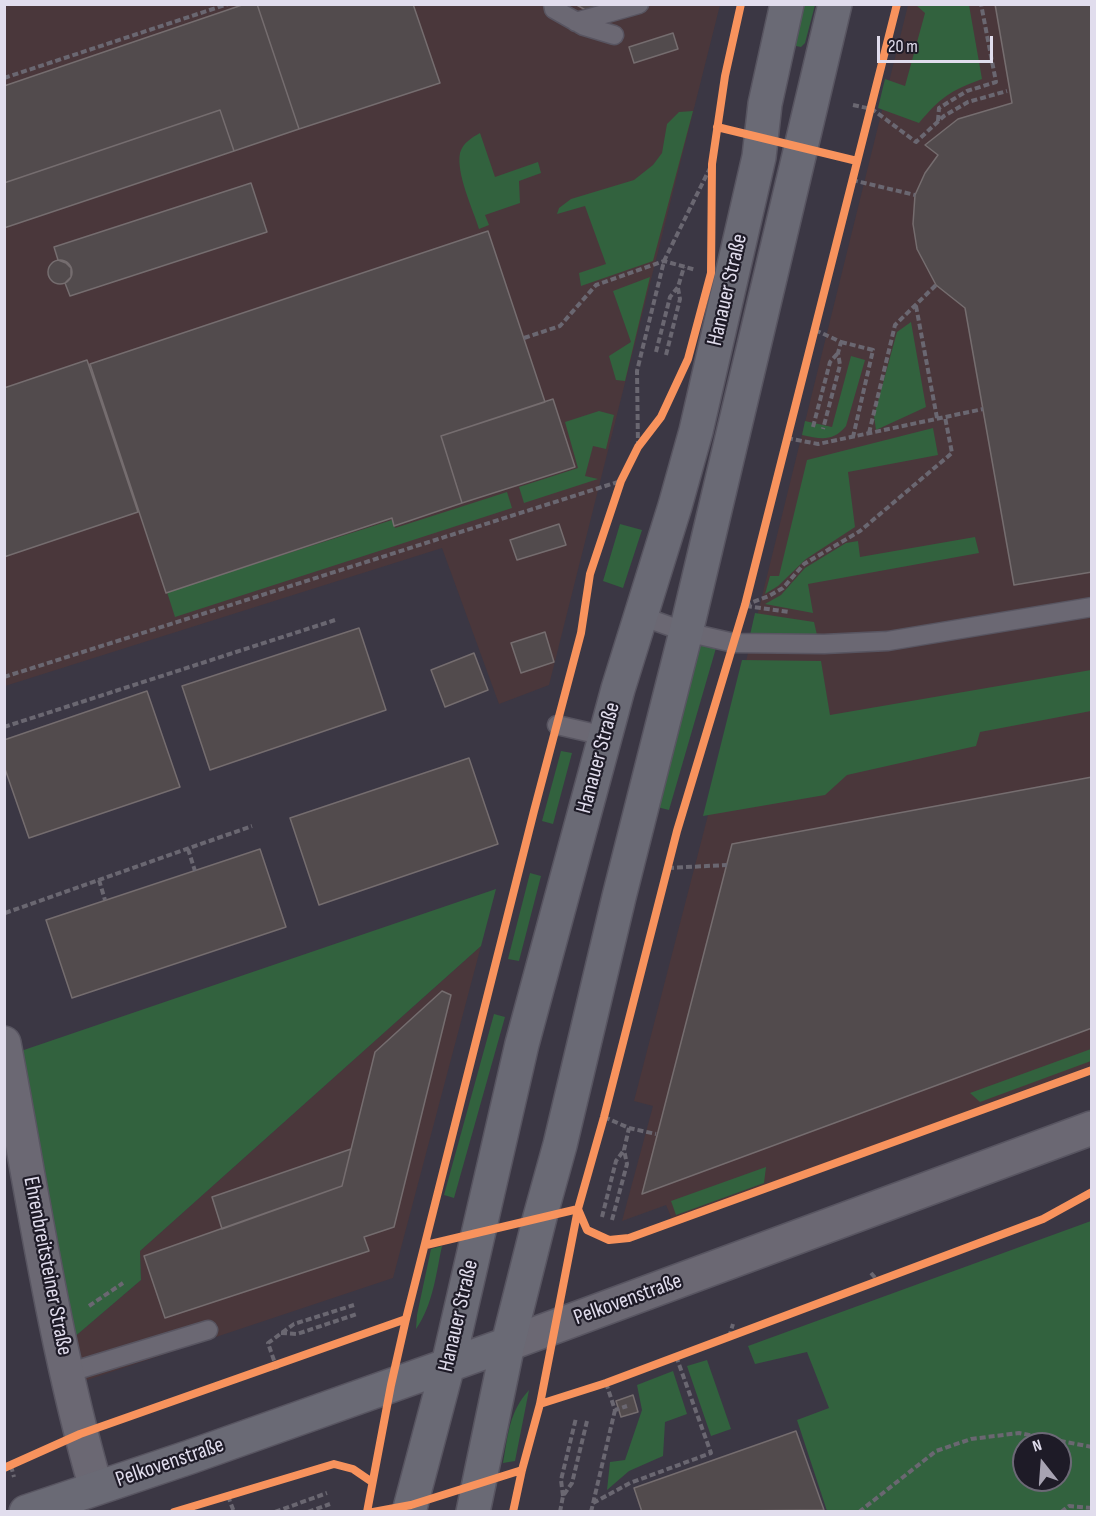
<!DOCTYPE html>
<html>
<head>
<meta charset="utf-8">
<style>
	body { margin:0 }
	#map { position:relative; width:1096px; height:1516px; overflow:hidden; background:#3b3744; font-family:"Sofia Sans Condensed",sans-serif }
	canvas { display:block }
	.frame { position:absolute; inset:0; border:6px solid #e1dded; pointer-events:none }
	.north { position:absolute; left:1012px; top:1432px; width:60px; height:60px; box-sizing:border-box; background:#1e1b27; border:2px solid #6c6976; border-radius:50%; rotate:343deg; font-size:16px; font-weight:700; line-height:24px; text-align:center; color:#e1dded }
	.north::after { content:''; display:block; margin:auto; width:21px; height:27px; background:#a7a3b2; clip-path:polygon(50% 0,100% 100%,50% 72%,0 100%) }
	.scale { position:absolute; left:877px; top:36px; width:116px; height:27px; box-sizing:border-box; border:3px solid #e1dded; border-top:0; padding-left:8px; font-size:18px; line-height:21px; white-space:nowrap; color:#e1dded; -webkit-text-stroke:4px #1e1b27; paint-order:stroke }
</style>
</head>
<body>
<div id="map">
<canvas width="1096" height="1516"></canvas>
<div class="frame"></div>
<div class="north">N</div>
<div class="scale">20 m</div>
</div>
<script>
const context = document.querySelector('canvas').getContext('2d');
context.lineJoin = 'round';
function paint(path, color) { context.fillStyle = color; context.fill(path, 'evenodd'); }
function strokePath(path, color, width, dash) { context.strokeStyle = color; context.lineWidth = width; context.lineCap = dash ? 'butt' : 'round'; context.setLineDash(dash || []); context.stroke(path); }
function drawText(font, color, halo, rows, align = 'center') {
  context.font = font + ' "Sofia Sans Condensed",sans-serif'; context.lineWidth = 4.5; context.setLineDash([]); context.textBaseline = 'middle'; context.strokeStyle = halo; context.fillStyle = color; for (const [text, x, y, turn = 0] of rows) {
    context.save(); context.translate(x, y); context.rotate((+turn || 0) * Math.PI / 180); context.textAlign = isNaN(turn) ? turn : align; if (halo) context.strokeText(text, 0, 0); context.fillText(text, 0, 0); context.restore();
  }
}
paint(new Path2D(`
	M 5,5 L 720,5 L 549,685 L 499,704 L 442,548 L 5,686 Z
	M 908,5 L 1091,5 L 1091,1066 L 672,1219 L 666,1205 L 622,1221 L 653,1106 L 634,1101 L 707,819 Z
	M 481,946 L 393,1278 L 84,1381 L 72,1339 L 141,1280 L 140,1251 Z`), '#4a373b');
paint(new Path2D(`
	M 803,5 L 815,5 L 805,43 L 801,47 L 796,46 L 795,38 Z
	M 916,5 L 969,5 L 982,79 C 950,91 941,97 919,123 L 878,108 L 885,79 L 905,86 L 925,13 Z
	M 693,111 L 653,261 L 581,286 L 579,273 L 606,264 L 585,206 L 557,214 L 559,208 L 571,199 L 634,180 L 653,165 L 662,153 L 667,124 L 679,112 Z
	M 480,133 L 495,177 L 538,162 L 541,173 L 519,181 L 520,203 L 485,215 L 489,225 L 479,229 C 473,209 456,174 460,153 C 463,143 471,138 480,133 Z
	M 650,277 L 625,381 L 616,380 L 609,356 L 631,342 L 613,291 Z
	M 911,322 L 926,407 L 876,430 L 874,416 L 897,332 Z
	M 851,356 L 865,360 L 846,426 C 833,442 821,439 802,435 L 805,421 L 832,427 Z
	M 599,411 L 614,415 L 606,449 L 593,446 L 585,476 L 598,479 L 524,503 L 519,487 L 578,468 L 565,422 Z
	M 933,428 L 938,455 L 848,472 L 855,527 L 806,559 L 778,586 L 765,594 L 770,576 L 779,576 L 807,460 Z
	M 507,492 L 512,508 L 175,617 L 167,592 L 392,520 L 395,528 Z
	M 620,524 L 642,530 L 623,588 L 603,581 Z
	M 975,537 L 979,553 L 808,584 L 813,613 L 765,604 L 781,595 L 805,568 L 846,543 L 858,541 L 860,557 Z
	M 755,613 L 814,622 L 817,635 L 750,635 Z
	M 700,645 L 716,648 L 669,810 L 657,807 Z
	M 742,660 L 821,661 L 830,715 L 1091,670 L 1091,711 L 980,732 L 976,746 L 847,775 L 825,795 L 703,816 Z
	M 561,751 L 572,753 L 553,824 L 542,821 Z
	M 530,873 L 541,876 L 519,961 L 508,959 Z
	M 496,889 L 481,946 L 140,1251 L 141,1280 L 72,1339 L 18,1052 Z
	M 494,1014 L 505,1017 L 454,1198 L 444,1195 Z
	M 1091,1049 L 1091,1061 L 980,1102 L 970,1093 Z
	M 766,1167 L 764,1183 L 676,1215 L 671,1201 Z
	M 1091,1221 L 1091,1511 L 827,1511 L 797,1420 L 829,1408 L 807,1352 L 755,1364 L 748,1346 ZM 1024,1444 L 1060,1444 L 1060,1480 L 1024,1480 Z
	M 442,1246 C 436,1274 433,1305 416,1329 L 417,1315 L 431,1249 Z
	M 707,1360 L 731,1429 L 711,1436 L 687,1366 Z
	M 673,1371 L 687,1414 L 665,1422 L 663,1456 L 629,1471 L 607,1490 L 610,1462 L 625,1460 L 642,1410 L 637,1385 Z
	M 529,1390 L 515,1461 L 503,1463 C 508,1435 509,1412 529,1390 Z`), '#32623e');
const building = new Path2D(`
	M 245,4 L 257,4 L 299,129 L 234,151 L 220,110 L 4,183 L 4,86 Z
	M 257,4 L 413,4 L 440,83 L 299,129 Z
	M 575,4 L 615,4 L 589,12 Z
	M 995,4 L 1092,4 L 1092,572 L 1014,585 L 965,308 L 936,285 L 917,249 L 913,224 L 915,195 L 925,173 L 938,155 L 925,145 L 958,119 L 1012,103 Z
	M 673,33 L 678,49 L 634,63 L 629,47 Z
	M 220,110 L 234,151 L 4,228 L 4,183 Z
	M 251,183 L 267,232 L 70,296 L 65,283 L 71,277 L 71,268 L 66,263 L 58,260 L 54,247 Z
	M 488,231 L 545,402 L 441,436 L 462,503 L 394,526 L 392,518 L 166,593 L 90,364 Z
	M48 272a12 12 0 1 1 24 0a12 12 0 1 1-24 0Z
	M 87,360 L 138,512 L 4,557 L 4,388 Z
	M 553,399 L 575,467 L 462,503 L 441,436 Z
	M 559,524 L 566,545 L 517,560 L 510,540 Z
	M 359,628 L 386,710 L 210,770 L 182,686 Z
	M 545,632 L 554,662 L 521,673 L 511,643 Z
	M 474,653 L 488,690 L 445,707 L 431,670 Z
	M 147,691 L 180,787 L 29,838 L 4,766 L 4,740 Z
	M 469,758 L 498,844 L 319,905 L 290,818 Z
	M 1092,777 L 1092,1028 L 642,1194 L 732,844 Z
	M 260,849 L 286,927 L 72,998 L 46,920 Z
	M 442,991 L 451,995 L 394,1227 L 364,1237 L 369,1251 L 165,1318 L 144,1256 L 342,1186 L 375,1052 Z
	M 351,1149 L 342,1186 L 222,1229 L 212,1197 Z
	M 633,1395 L 638,1412 L 621,1417 L 616,1401 Z
	M 796,1431 L 824,1510 L 642,1512 L 634,1488 Z`);
paint(building, '#524b4d');
strokePath(building, '#756d6f', 1.5);
const lane = new Path2D(`
	M 553,4 L 554,9 L 584,26 L 614,35
	M 576,22 L 639,4
	M 641,616 L 686,632 L 734,643 L 824,644 L 888,641 L 1092,607
	M 557,725 L 605,736
	M 67,1373 L 208,1330`);
const street = new Path2D(`
	M 4,1043 C 32,1191 54,1343 96,1488
	M 508,1344 L 1092,1128`);
const secondary = new Path2D(`
	M 26,1512 L 190,1457 L 508,1344
	M 409,1512 L 448,1365 L 522,1044 L 618,689 L 675,506 L 696,431 L 759,157 L 765,104 L 787,4
	M 473,1512 L 508,1344 L 540,1217 L 560,1145 L 619,897 L 686,632 L 835,4`);
strokePath(lane, '#585561', 21);
strokePath(street, '#585561', 36);
strokePath(secondary, '#585561', 36);
strokePath(new Path2D(`
	M 4,78 L 228,4
	M 853,105 L 872,109 L 916,142 L 944,116 L 968,102 L 1007,91
	M 938,121 L 939,108 L 967,91 L 996,82 L 981,4
	M 852,180 L 915,195
	M 916,306 L 937,418
	M 815,330 L 841,342 L 838,353 L 840,365 L 823,429
	M 524,338 L 560,326 L 596,285 L 664,261 L 696,270
	M 841,342 L 873,350 L 853,437
	M 656,352 L 670,297 L 678,287 L 684,267
	M 666,355 L 680,299 L 678,288
	M 813,427 L 830,362 L 838,353
	M 869,433 L 895,325 L 936,285
	M 787,438 L 818,444 L 983,409
	M 638,447 L 637,371 L 664,261 L 712,164
	M 745,605 L 769,596 L 783,588 L 804,564 L 860,531 L 952,453 L 945,417
	M 746,606 L 789,612
	M 4,677 L 621,481
	M 4,727 L 335,620
	M 188,849 L 195,871
	M 668,868 L 727,865
	M 99,880 L 105,900
	M 5,913 L 252,826
	M 604,1117 L 629,1128 L 656,1134
	M 602,1217 L 616,1161 L 624,1150
	M 612,1220 L 627,1164 L 624,1150 L 629,1128
	M 871,1273 L 878,1281
	M 89,1306 L 123,1283
	M 281,1333 L 297,1334 L 357,1314
	M 729,1337 L 733,1324
	M 277,1369 L 268,1343 L 294,1324 L 354,1305
	M 606,1383 L 615,1410 L 627,1406
	M 11,1466 L 14,1477
	M 228,1496 L 234,1512
	M 563,1496 L 561,1480 L 576,1418
	M 593,1503 L 630,1483 L 711,1453 L 676,1356
	M 275,1512 L 327,1493
	M 308,1512 L 330,1504
	M 560,1512 L 563,1496 L 572,1483 L 587,1421
	M 591,1512 L 615,1410
	M 859,1512 L 936,1451 L 971,1439 L 1019,1433 L 1092,1447
	M 1061,1512 L 1069,1506 L 1092,1508`), '#6a6771', 4, [6, 3]);
strokePath(lane, '#6b6873', 18);
strokePath(street, '#6b6873', 33);
strokePath(secondary, '#6a6a75', 33);
strokePath(new Path2D(`
	M 717,127 L 857,161
	M 426,1245 L 578,1209 L 587,1230 L 609,1240 L 629,1238 L 1092,1070
	M 540,1404 L 606,1383 L 1043,1219 L 1092,1192
	M 4,1468 L 80,1434 L 406,1319
	M 174,1512 L 334,1464 L 353,1469 L 372,1482
	M 367,1512 L 391,1385 L 406,1319 L 534,811 L 581,633 L 590,574 L 621,481 L 638,447 L 661,417 L 688,359 L 711,273 L 712,164 L 725,76 L 741,4
	M 373,1512 L 411,1505 L 522,1470
	M 513,1512 L 522,1470 L 540,1404 L 578,1209 L 604,1117 L 677,831 L 745,605 L 897,4`), '#f8935d', 8);
drawText('22px', '#e1dded', '#1e1b27', [
	["Hanauer Straße",728,290,-77],
	["Hanauer Straße",599,758,-75],
	["Ehrenbreitsteiner Straße",47,1266,79],
	["Pelkovenstraße",628,1300,-20],
	["Hanauer Straße",459,1316,-77],
	["Pelkovenstraße",170,1463,-19]
]);
</script>
</body>
</html>
